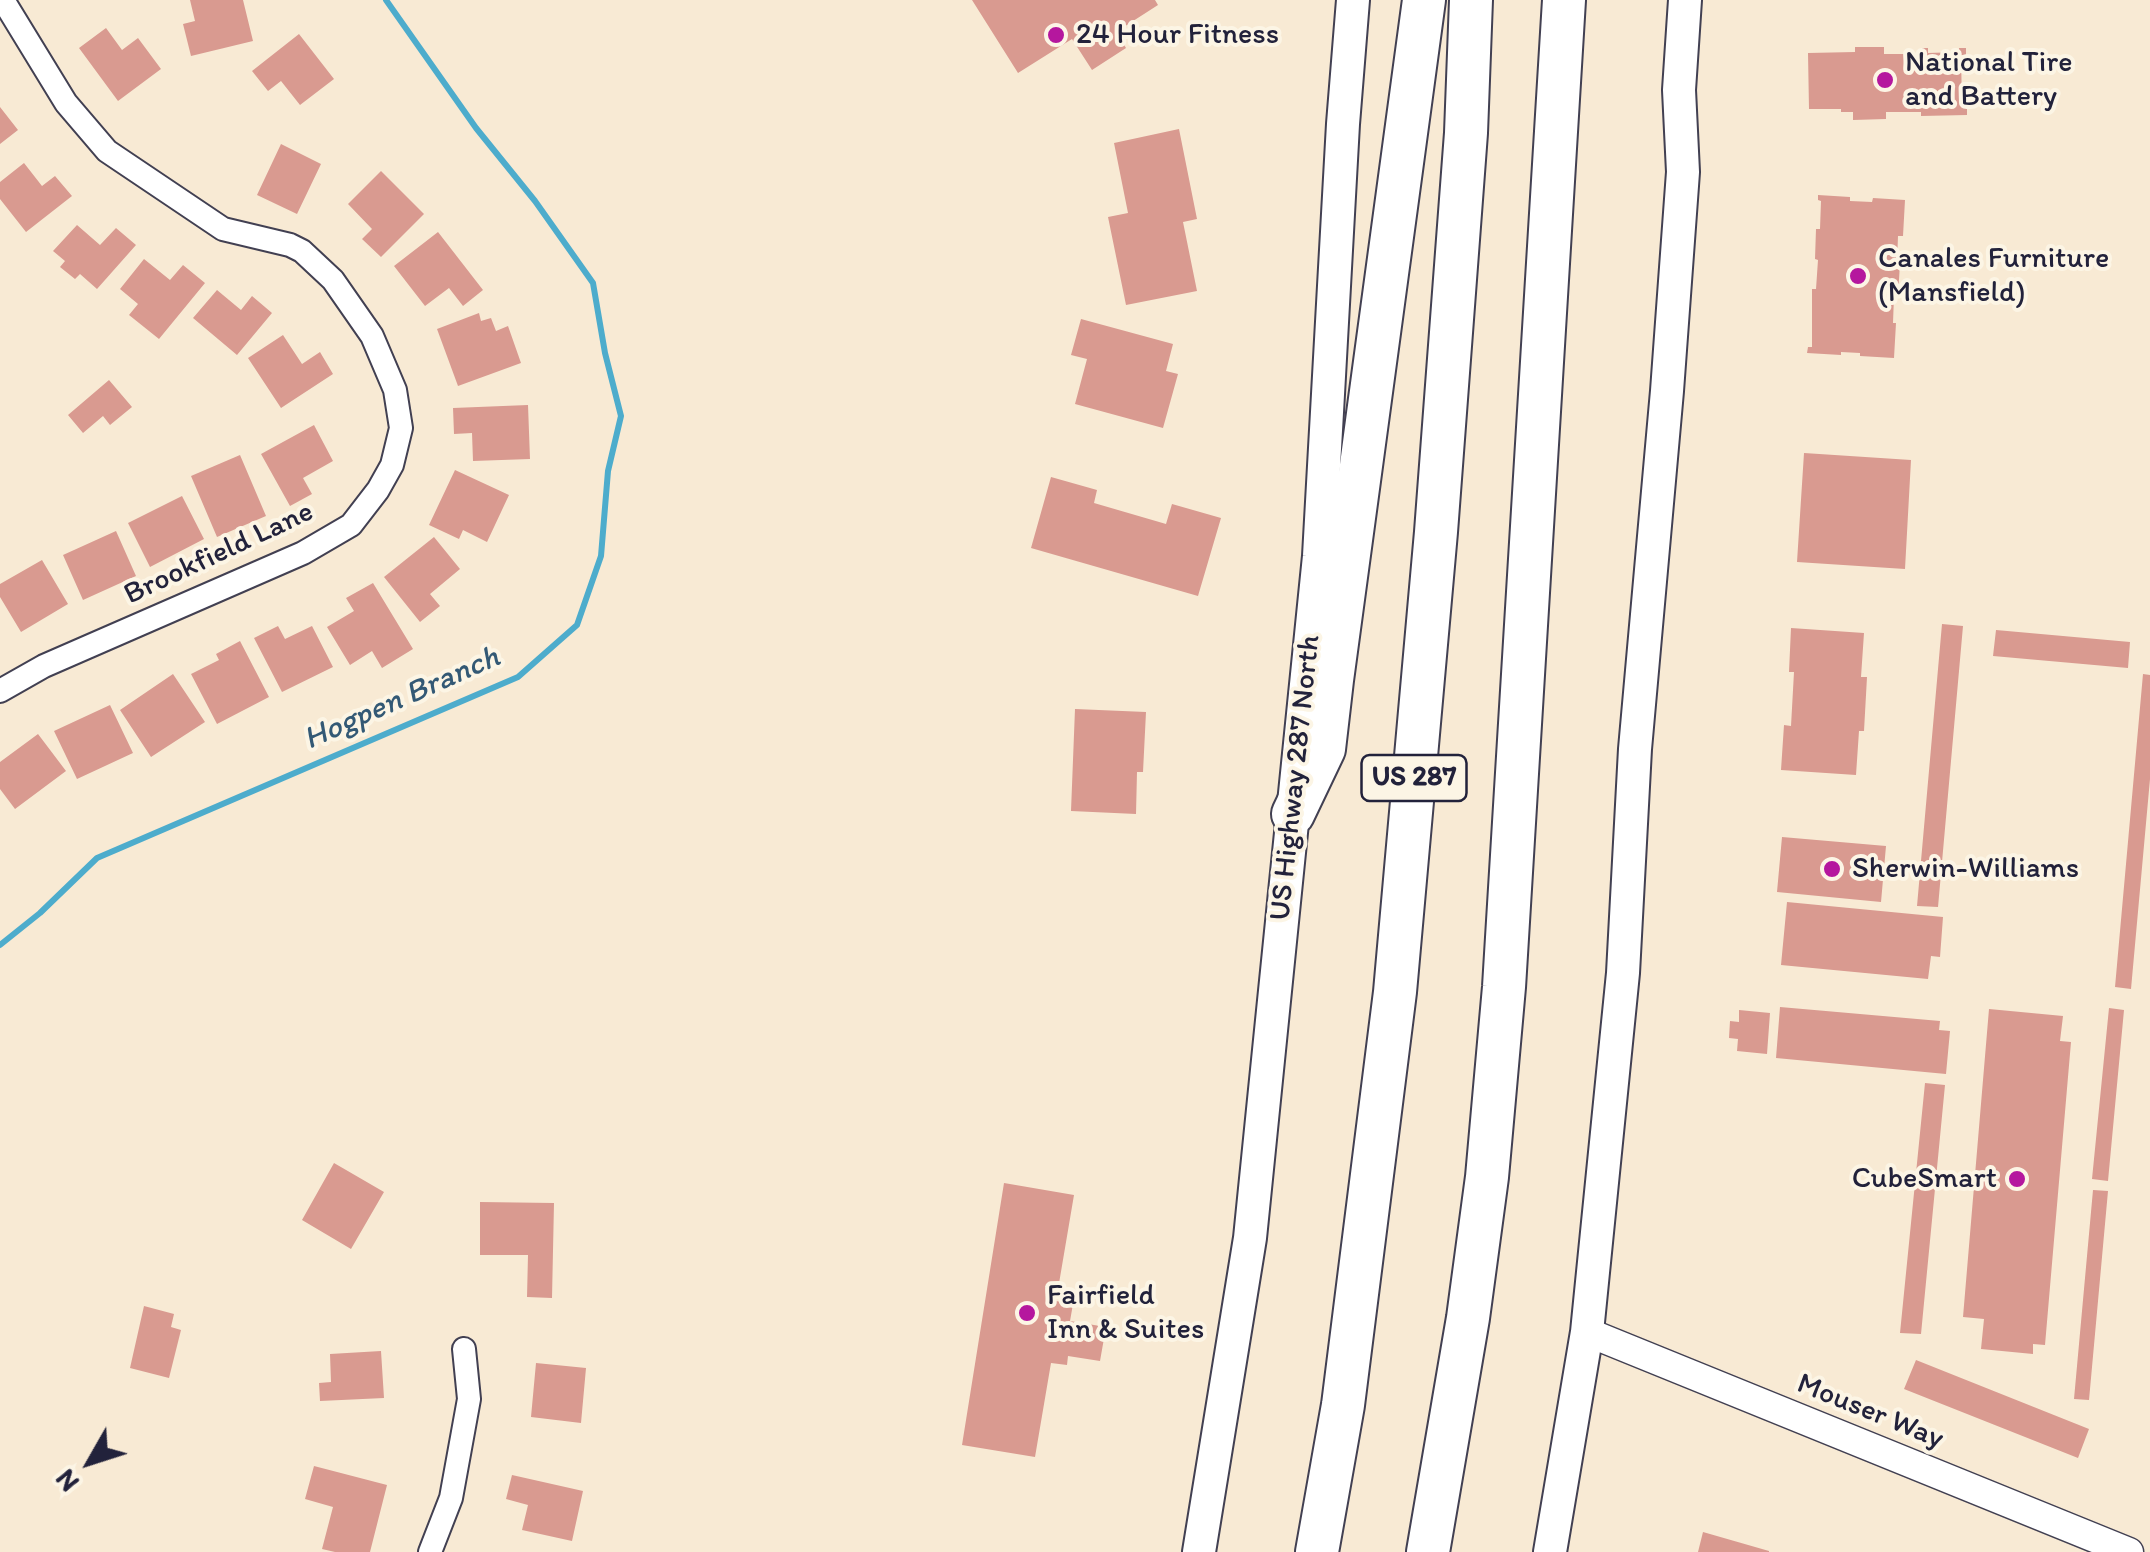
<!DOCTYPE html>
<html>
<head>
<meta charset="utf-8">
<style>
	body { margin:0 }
	#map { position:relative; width:2150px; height:1552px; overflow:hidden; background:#f8ead4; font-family:Itim,sans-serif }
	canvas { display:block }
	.north { position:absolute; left:40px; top:1412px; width:100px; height:100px; -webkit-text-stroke:8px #fcf5e5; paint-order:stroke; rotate:231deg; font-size:28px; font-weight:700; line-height:40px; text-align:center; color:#22223b }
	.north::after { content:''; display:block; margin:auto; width:35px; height:45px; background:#22223b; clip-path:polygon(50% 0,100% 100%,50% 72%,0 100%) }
</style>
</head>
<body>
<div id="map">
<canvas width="2150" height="1552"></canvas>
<div class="north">N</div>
</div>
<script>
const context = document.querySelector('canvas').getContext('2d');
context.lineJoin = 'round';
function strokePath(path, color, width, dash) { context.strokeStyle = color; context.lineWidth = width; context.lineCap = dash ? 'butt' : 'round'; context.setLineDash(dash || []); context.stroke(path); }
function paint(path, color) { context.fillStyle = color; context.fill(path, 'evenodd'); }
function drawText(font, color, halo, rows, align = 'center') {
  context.font = font + ' Itim,sans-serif'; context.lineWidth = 8; context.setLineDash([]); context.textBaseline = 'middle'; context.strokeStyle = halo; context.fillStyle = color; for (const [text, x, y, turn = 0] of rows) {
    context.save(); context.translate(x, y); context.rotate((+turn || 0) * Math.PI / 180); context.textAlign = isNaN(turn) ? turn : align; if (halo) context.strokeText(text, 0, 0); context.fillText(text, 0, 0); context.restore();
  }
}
strokePath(new Path2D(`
	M 0,945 L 40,913 L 97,858 L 518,677 L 577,625 L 601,556 L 608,471 L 621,416 L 605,353 L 593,283 L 535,201 L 476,128 L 386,0`), '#4daccc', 6);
paint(new Path2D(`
	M 190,0 L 243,0 L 253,41 L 191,56 L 183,24 L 195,21 Z
	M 972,0 L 1155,0 L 1158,5 L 1116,32 L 1126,48 L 1092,70 L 1072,39 L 1018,73 Z
	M 106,28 L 122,50 L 138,38 L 161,69 L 118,101 L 79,48 Z
	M 299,34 L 334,79 L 300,105 L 281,81 L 268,91 L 252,71 Z
	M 1855,47 L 1884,47 L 1884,54 L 1922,54 L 1922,48 L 1928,48 L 1928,53 L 1959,52 L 1959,48 L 1966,48 L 1966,55 L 1961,55 L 1962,106 L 1967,106 L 1967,115 L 1921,116 L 1921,112 L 1886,112 L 1886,119 L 1853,120 L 1853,112 L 1841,112 L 1841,109 L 1809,109 L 1808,53 L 1855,52 Z
	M 0,107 L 18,130 L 0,144 Z
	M 1179,129 L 1197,219 L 1183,222 L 1197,291 L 1126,305 L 1108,217 L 1128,213 L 1114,143 Z
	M 281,144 L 321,164 L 297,214 L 257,195 Z
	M 24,163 L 42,186 L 55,176 L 72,196 L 26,232 L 0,199 L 0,182 Z
	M 381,171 L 424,214 L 381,257 L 362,239 L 372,229 L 348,204 Z
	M 1818,195 L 1850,197 L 1850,201 L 1872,202 L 1873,198 L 1905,200 L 1903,236 L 1898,236 L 1897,263 L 1900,263 L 1898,296 L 1894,296 L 1893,323 L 1896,323 L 1894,358 L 1860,356 L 1860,353 L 1841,352 L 1841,355 L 1807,353 L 1808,347 L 1812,347 L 1812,289 L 1816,289 L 1818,260 L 1815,259 L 1816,229 L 1820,229 L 1821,201 L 1818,200 Z
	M 77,225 L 100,245 L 116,228 L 136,245 L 97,289 L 80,274 L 75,279 L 60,267 L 65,261 L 53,251 Z
	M 438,232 L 483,290 L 463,306 L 449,288 L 425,306 L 394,266 Z
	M 144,259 L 170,280 L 183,265 L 205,283 L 159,339 L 129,315 L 138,304 L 120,289 Z
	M 217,290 L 241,310 L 252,296 L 272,313 L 237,355 L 193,318 Z
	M 479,313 L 481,321 L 491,318 L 496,331 L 508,326 L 521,363 L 458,386 L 437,329 Z
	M 1081,319 L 1173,344 L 1166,371 L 1178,374 L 1163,428 L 1075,404 L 1087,359 L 1071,355 Z
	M 283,335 L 302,364 L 320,352 L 333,374 L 281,408 L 248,358 Z
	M 109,380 L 132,407 L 110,425 L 103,416 L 83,433 L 68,415 Z
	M 528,405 L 530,459 L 473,461 L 472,433 L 454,434 L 453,408 Z
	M 314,425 L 333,461 L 303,478 L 312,494 L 290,506 L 261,454 Z
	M 1804,453 L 1911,460 L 1905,569 L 1797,562 Z
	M 240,455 L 266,516 L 217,537 L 191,476 Z
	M 455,470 L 509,495 L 487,542 L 463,530 L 459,539 L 429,525 Z
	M 1051,477 L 1097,490 L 1094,503 L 1166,524 L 1172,504 L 1221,518 L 1198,596 L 1031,548 Z
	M 182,496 L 204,539 L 150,567 L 128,523 Z
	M 116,531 L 136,576 L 83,600 L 63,555 Z
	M 434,537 L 460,569 L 430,594 L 440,606 L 420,622 L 384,577 Z
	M 42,560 L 68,604 L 21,632 L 0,597 L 0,584 Z
	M 373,583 L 413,649 L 382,668 L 372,651 L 350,665 L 327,627 L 354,611 L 346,598 Z
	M 1942,624 L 1963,626 L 1938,907 L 1917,906 Z
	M 278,626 L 285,639 L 312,626 L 333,667 L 282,692 L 254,638 Z
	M 1791,628 L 1864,633 L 1861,677 L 1867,677 L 1864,731 L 1859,731 L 1856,775 L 1781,770 L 1784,725 L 1791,726 L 1794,672 L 1789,672 Z
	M 1996,630 L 2130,642 L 2128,668 L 1993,656 Z
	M 240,641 L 269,697 L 217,724 L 191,674 L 219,660 L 216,654 Z
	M 173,674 L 205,722 L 151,757 L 120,710 Z
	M 2143,674 L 2150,675 L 2150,779 L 2131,989 L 2115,987 Z
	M 110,705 L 133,753 L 77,779 L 54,731 Z
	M 1075,709 L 1146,712 L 1143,772 L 1137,772 L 1136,814 L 1071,811 Z
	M 38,734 L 66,771 L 15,809 L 0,789 L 0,762 Z
	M 1782,837 L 1886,846 L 1881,902 L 1777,892 Z
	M 1787,902 L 1943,917 L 1940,957 L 1931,956 L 1928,979 L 1781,965 Z
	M 1780,1007 L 1940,1021 L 1939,1030 L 1950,1031 L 1946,1074 L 1776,1058 Z
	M 2109,1008 L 2124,1010 L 2108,1181 L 2092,1179 Z
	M 1989,1009 L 2063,1016 L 2060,1041 L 2071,1042 L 2045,1345 L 2033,1344 L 2033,1354 L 1981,1349 L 1984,1319 L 1963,1317 Z
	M 1739,1010 L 1770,1013 L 1767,1054 L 1737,1051 L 1738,1039 L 1729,1038 L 1730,1021 L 1739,1022 Z
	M 1925,1083 L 1945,1085 L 1921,1334 L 1900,1333 Z
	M 334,1163 L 384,1192 L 351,1249 L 302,1220 Z
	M 1004,1183 L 1074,1195 L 1056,1301 L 1073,1304 L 1070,1321 L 1106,1327 L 1100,1361 L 1068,1356 L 1067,1365 L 1051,1363 L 1035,1457 L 962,1445 Z
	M 2093,1190 L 2108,1191 L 2089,1400 L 2074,1399 Z
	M 480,1202 L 554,1203 L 552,1298 L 527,1297 L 528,1255 L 480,1255 Z
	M 144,1306 L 174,1314 L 171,1327 L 181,1330 L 169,1378 L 130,1368 Z
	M 381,1351 L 384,1398 L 320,1401 L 319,1383 L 331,1382 L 330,1354 Z
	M 1916,1360 L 2089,1429 L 2078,1458 L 1904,1389 Z
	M 536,1363 L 586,1368 L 581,1423 L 531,1417 Z
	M 314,1466 L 387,1485 L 370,1552 L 335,1552 L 322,1549 L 333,1507 L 305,1499 Z
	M 512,1475 L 583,1491 L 572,1541 L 522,1530 L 528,1505 L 506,1499 Z
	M 1703,1532 L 1769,1551 L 1769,1552 L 1698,1552 Z`), '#d99a90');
const minor = new Path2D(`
	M 0,691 L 44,666 L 303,553 L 351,525 L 378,490 L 392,465 L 401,428 L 395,390 L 372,336 L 333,280 L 302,251 L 290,245 L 223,229 L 107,151 L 66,103 L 3,0
	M 430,1552 L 451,1498 L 469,1399 L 464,1349`);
const tertiary = new Path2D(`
	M 1587,1332 L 2129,1552`);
const secondary = new Path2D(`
	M 1199,1552 L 1250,1238 L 1319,556 L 1343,124 L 1353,0
	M 1550,1552 L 1587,1332 L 1623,973 L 1635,749 L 1667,391 L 1683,172 L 1679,90 L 1685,0`);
const motorway = new Path2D(`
	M 1293,814 L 1324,749 L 1332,680 L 1424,0
	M 1317,1552 L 1343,1405 L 1395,992 L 1436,532 L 1466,133 L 1471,0
	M 1428,1552 L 1468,1318 L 1487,1177 L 1504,987 L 1564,0`);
strokePath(minor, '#424052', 26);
strokePath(tertiary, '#424052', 31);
strokePath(secondary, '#424052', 36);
strokePath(motorway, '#424052', 46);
strokePath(minor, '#fff', 22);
strokePath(tertiary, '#fff', 28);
strokePath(secondary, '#fff', 32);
strokePath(motorway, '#fff', 42);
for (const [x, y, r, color] of [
	[1056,35,10,"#b5179e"],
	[1885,80,10,"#b5179e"],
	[1858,276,10,"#b5179e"],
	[1832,869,10,"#b5179e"],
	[2017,1179,10,"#b5179e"],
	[1027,1313,10,"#b5179e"]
]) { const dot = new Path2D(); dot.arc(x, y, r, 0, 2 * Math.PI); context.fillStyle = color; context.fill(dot); strokePath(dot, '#fcf5e5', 4); }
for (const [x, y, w] of [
	[1414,778,105]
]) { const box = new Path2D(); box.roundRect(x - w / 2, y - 23, w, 46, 8); context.fillStyle = '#fcf5e5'; context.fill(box); strokePath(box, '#22223b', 2.5); }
drawText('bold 28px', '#22223b', null, [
	["US 287",1414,778]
]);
drawText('30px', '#22223b', '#fcf5e5', [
	["24 Hour Fitness",1076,35],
	["National Tire",1905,63],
	["and Battery",1905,97],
	["Canales Furniture",1878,259],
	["(Mansfield)",1878,293],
	["Sherwin-Williams",1852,869],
	["CubeSmart",1997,1179,"right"],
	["Fairfield",1047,1296],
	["Inn & Suites",1047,1330]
], 'left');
drawText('30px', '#22223b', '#fcf5e5', [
	["Brookfield Lane",219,554,-25],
	["US Highway 287 North",1296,778,-84],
	["Mouser Way",1870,1412,22]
]);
drawText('italic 32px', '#335975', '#fcf5e5', [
	["Hogpen Branch",402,699,-24]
]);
</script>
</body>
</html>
